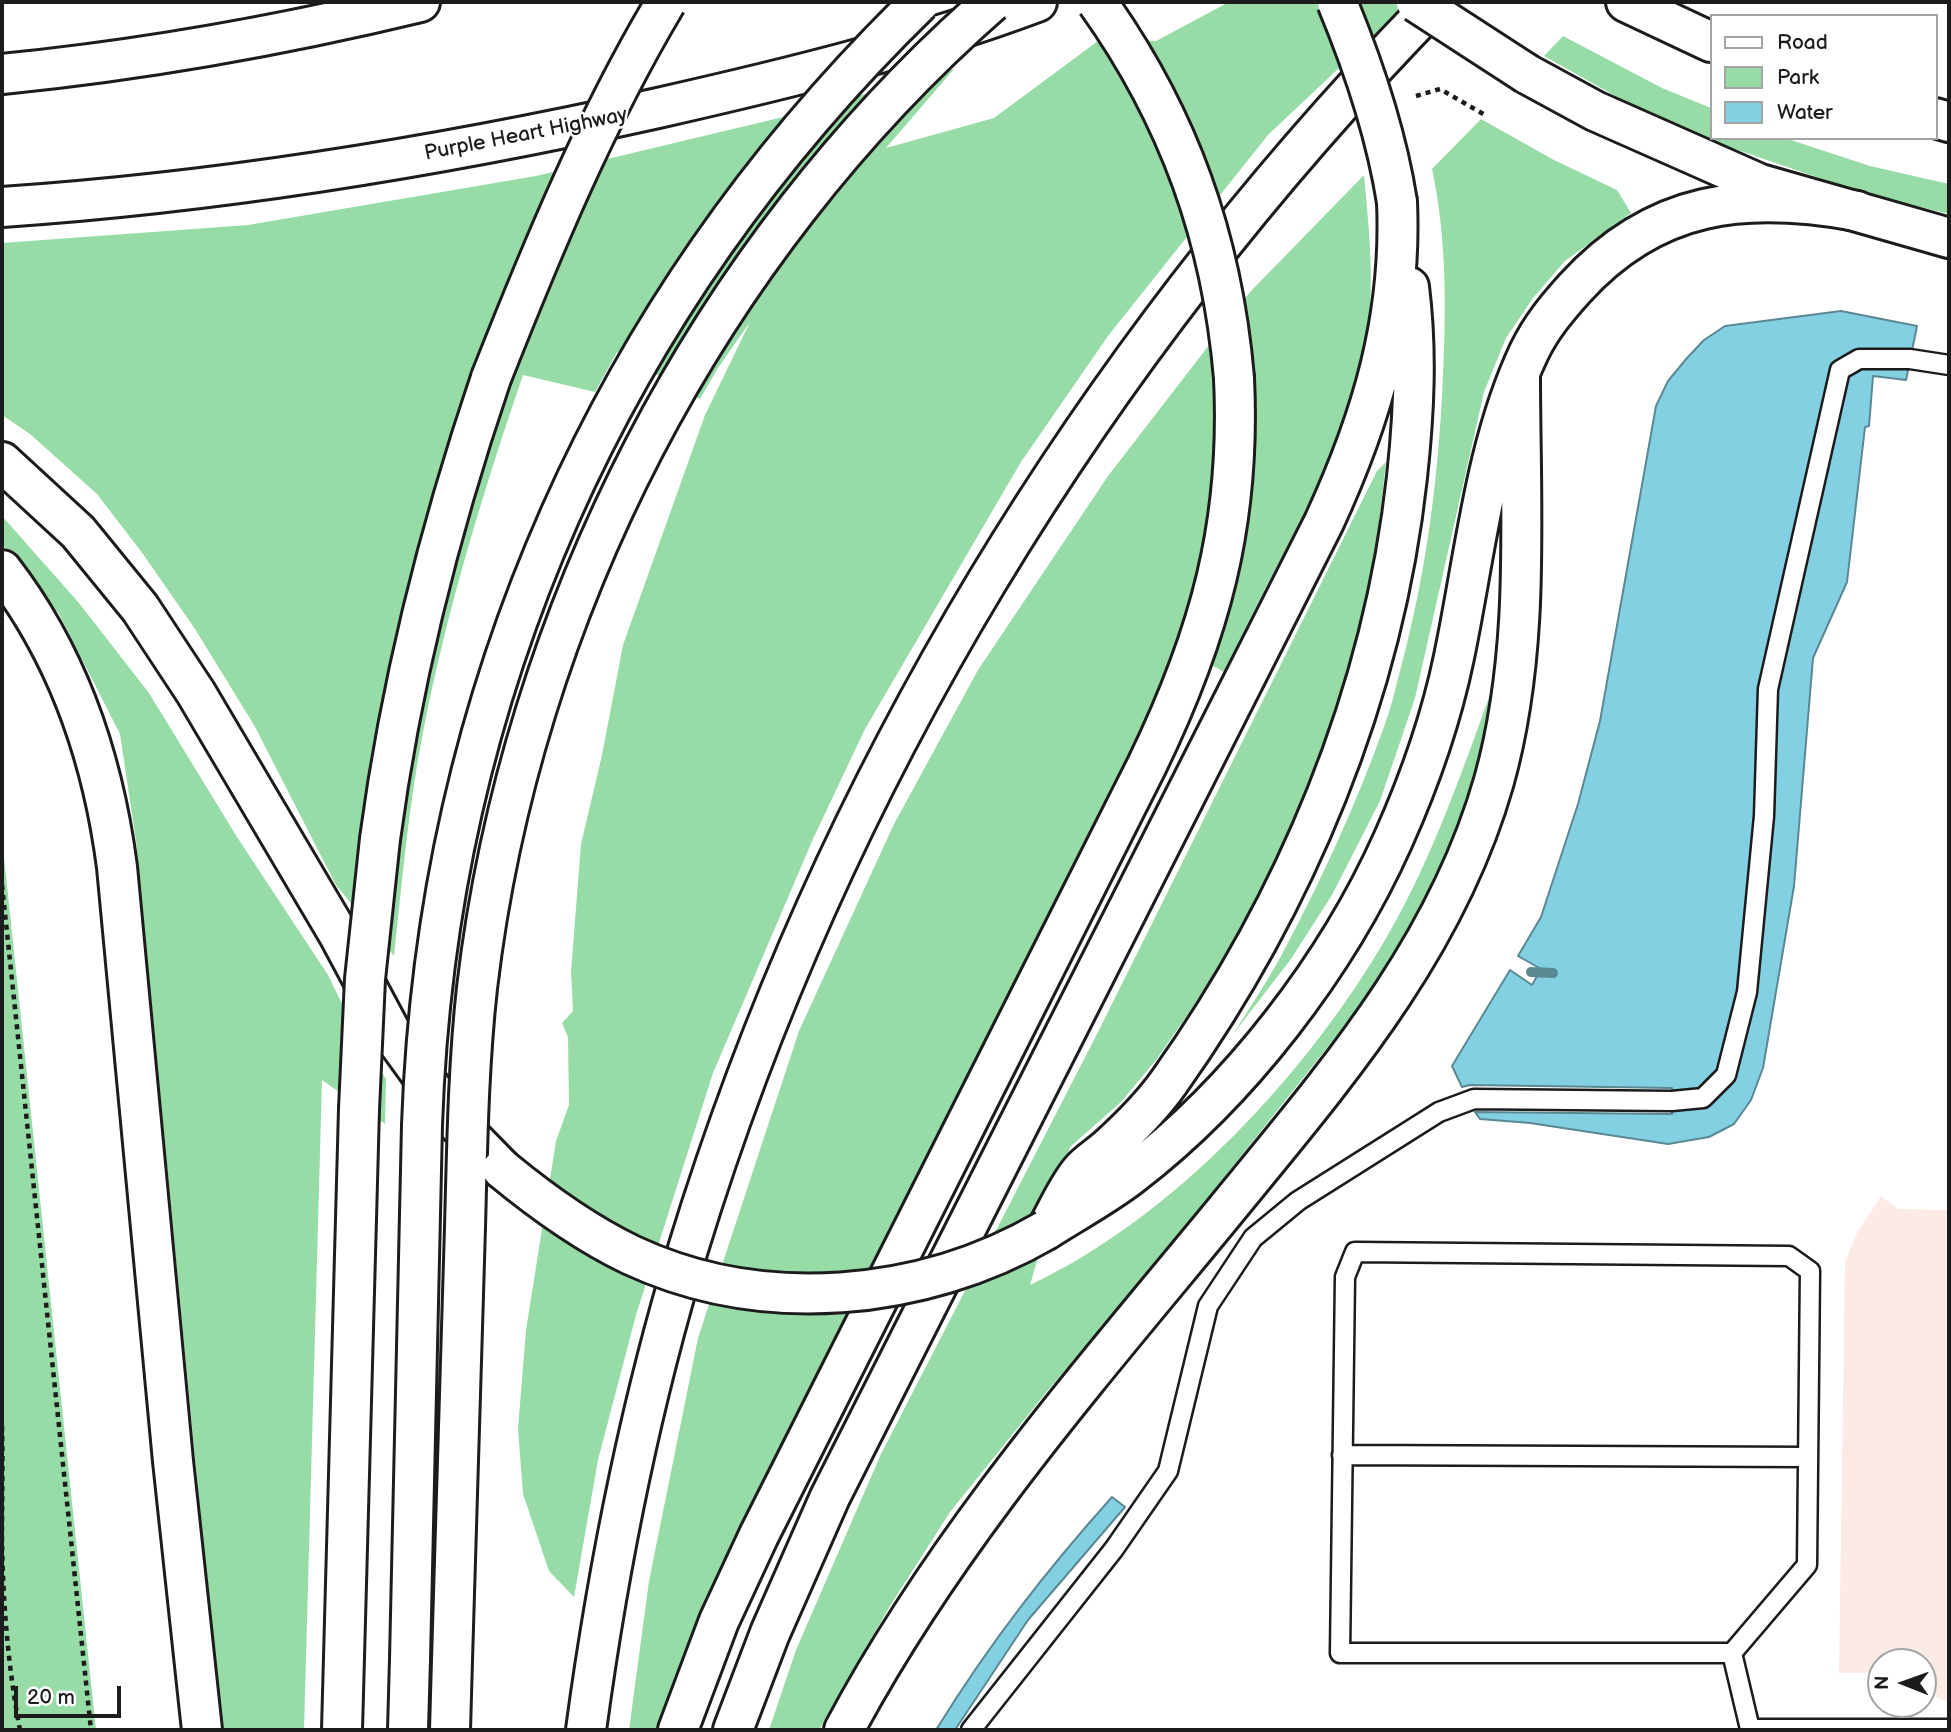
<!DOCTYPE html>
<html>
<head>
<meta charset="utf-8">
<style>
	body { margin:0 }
	#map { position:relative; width:1951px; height:1732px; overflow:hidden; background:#fff; font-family:"Balsamiq Sans",sans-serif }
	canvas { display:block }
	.frame { position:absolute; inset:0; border:4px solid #1c1c1c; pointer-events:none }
	.legend { position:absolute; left:1710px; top:14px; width:228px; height:126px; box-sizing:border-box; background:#fff; border:2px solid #a4a4a4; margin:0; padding:9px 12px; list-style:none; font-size:21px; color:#1c1c1c }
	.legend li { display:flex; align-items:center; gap:14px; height:35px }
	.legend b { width:35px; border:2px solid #a4a4a4 }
	.north { position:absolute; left:1867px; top:1648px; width:70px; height:70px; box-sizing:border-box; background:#fff; border:2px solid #a4a4a4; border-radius:50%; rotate:271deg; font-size:19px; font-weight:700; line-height:28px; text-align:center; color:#1c1c1c }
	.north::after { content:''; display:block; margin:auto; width:24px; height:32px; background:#1c1c1c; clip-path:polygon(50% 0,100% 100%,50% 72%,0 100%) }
	.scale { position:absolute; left:14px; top:1686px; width:107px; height:32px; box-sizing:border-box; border:4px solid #1c1c1c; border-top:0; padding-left:9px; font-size:21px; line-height:24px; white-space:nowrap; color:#1c1c1c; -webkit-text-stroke:5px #fff; paint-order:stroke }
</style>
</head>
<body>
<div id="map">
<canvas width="1951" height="1732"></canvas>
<div class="frame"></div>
<ul class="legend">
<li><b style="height:9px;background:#fff"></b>Road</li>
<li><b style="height:19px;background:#97dba7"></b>Park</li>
<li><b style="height:19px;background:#84d0e3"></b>Water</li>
</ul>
<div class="north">N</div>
<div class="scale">20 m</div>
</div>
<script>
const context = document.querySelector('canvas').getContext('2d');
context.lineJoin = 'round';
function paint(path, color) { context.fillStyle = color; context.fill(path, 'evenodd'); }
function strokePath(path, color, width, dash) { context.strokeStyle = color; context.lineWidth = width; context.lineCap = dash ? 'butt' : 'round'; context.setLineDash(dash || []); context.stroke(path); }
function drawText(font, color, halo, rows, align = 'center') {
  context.font = font + ' "Balsamiq Sans",sans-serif'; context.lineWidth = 5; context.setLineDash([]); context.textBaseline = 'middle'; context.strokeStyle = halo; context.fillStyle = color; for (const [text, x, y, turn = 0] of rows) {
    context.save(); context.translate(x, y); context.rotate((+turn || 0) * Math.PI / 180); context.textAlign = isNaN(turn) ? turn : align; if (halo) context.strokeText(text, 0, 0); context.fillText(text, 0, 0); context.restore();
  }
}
paint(new Path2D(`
	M 1881,1196 L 1898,1209 L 1949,1210 L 1949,1702 L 1939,1699 L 1932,1693 L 1925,1697 L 1923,1694 L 1923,1662 L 1881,1662 L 1881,1676 L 1878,1673 L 1839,1673 L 1845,1262 L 1857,1233 Z`), '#fbeae6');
paint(new Path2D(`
	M 1229,2 L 1409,2 L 1268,135 L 1108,336 L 1021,462 L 865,729 L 813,839 L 713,1073 L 636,1315 L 598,1460 L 574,1597 L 549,1571 L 523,1494 L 518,1429 L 526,1330 L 539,1248 L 556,1141 L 569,1105 L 568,1037 L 562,1023 L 573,1011 L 571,972 L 581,844 L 602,755 L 623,645 L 705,415 L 750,322 L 718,368 L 700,399 L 617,352 L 595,392 L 523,375 C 480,501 441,629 418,760 C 407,825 401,891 394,956 L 336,885 L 254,725 L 195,629 L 143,554 L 97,494 L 30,434 L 2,415 L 2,243 L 248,225 L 536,176 L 779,118 L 954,69 L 886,148 L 994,118 L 1102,38 L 1156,41 Z
	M 1563,36 L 1662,88 L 1711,108 L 1711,138 L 1785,138 L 1870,166 L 1949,184 L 1949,214 L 1863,193 L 1729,147 L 1626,102 L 1544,56 Z
	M 1481,119 L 1554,160 L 1617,190 L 1631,213 L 1565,261 L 1533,298 L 1506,338 L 1484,392 L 1415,698 L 1380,801 L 1332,895 L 1291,959 L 1234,1033 C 1250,1007 1267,982 1281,956 C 1321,881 1357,803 1385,724 C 1392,705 1396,686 1401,667 C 1425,578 1437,488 1442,396 C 1446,320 1448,243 1432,169 Z
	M 1364,175 C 1368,219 1373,264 1370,308 C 1364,399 1320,483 1279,562 C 1260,598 1242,635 1224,672 L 1177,646 L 1155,701 L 1134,744 L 724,1565 L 657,1730 L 629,1730 L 649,1581 L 698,1338 L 799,1031 L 894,824 L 978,670 L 1108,476 L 1250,292 Z
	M 1386,462 L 1374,569 L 1349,671 L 1323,747 L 1295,819 L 1269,877 L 1228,953 L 1190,1011 L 1156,1060 L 1121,1102 L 1070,1147 L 1030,1285 C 1175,1217 1310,1071 1389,933 C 1434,855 1463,768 1494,684 L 1477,770 L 1453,840 L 1400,953 L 1338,1034 L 1133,1292 L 1049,1389 L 950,1512 L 890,1606 L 819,1730 L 769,1730 L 796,1650 L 881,1454 L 1095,1038 L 1377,471 Z
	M 2,516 L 79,603 L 149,693 L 237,837 L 328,975 L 353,1026 L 386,1079 L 385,1124 L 322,1080 L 304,1730 L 221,1730 L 136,841 L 120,734 L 59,614 L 2,544 Z
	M 2,838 L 96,1730 L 2,1730 Z`), '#97dba7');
const water = new Path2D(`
	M 1841,311 L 1917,326 L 1906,380 L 1873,376 L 1869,426 L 1865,427 L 1847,582 L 1813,658 L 1794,886 L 1763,1068 L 1751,1100 L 1734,1124 L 1709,1137 L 1668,1144 L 1530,1123 L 1480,1119 L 1475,1112 L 1672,1114 L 1672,1088 L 1470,1085 L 1462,1087 L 1452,1066 L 1510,970 L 1532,985 L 1541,969 L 1518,956 L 1541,917 L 1578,804 L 1600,721 L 1656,406 L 1668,381 L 1687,358 L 1704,340 L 1725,326 Z
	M 1112,1497 L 1125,1507 L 1028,1620 L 955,1730 L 936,1730 C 989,1644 1045,1572 1112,1497 Z`);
paint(water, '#84d0e3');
strokePath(water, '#5a8893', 2);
strokePath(new Path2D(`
	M 1531,972 L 1553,973`), '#5a8893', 10);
const service = new Path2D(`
	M 1342,1455 L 1808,1457
	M 1732,1653 L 1340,1653 L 1345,1277 L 1355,1252 L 1789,1256 L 1810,1271 L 1807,1565 L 1732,1653 L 1750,1729 L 1949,1729
	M 971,1730 L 1114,1549 L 1168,1471 L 1208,1306 L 1253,1238 L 1298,1201 L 1439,1112 L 1474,1099 L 1672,1101 L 1703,1098 L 1726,1075 L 1747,992 L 1764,816 L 1768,689 L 1840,370 L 1859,359 L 1910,359 L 1949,365`);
const primary = new Path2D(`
	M 1626,2 L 1711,42
	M 1527,74 L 1595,111 L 1760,184 L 1949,238
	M 1935,118 L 1949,122`);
const motorway = new Path2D(`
	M 2,74 C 143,60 283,35 420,2
	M 2,207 C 224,192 442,156 658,108 C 786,79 914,48 1037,2
	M 2,462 L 78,532 L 140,608 L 196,693 L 339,935 L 392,1034 L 455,1121 L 502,1169
	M 2,570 C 69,657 103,759 117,867 L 173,1461 L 202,1730
	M 380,839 C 401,682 440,528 491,378
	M 1048,1227 C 1058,1209 1067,1188 1080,1172 C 1087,1163 1099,1156 1108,1148 C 1130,1128 1152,1106 1169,1082 C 1296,903 1383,696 1407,477 C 1414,413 1417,351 1409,287
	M 1046,1230 C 1074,1212 1104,1196 1130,1176 C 1240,1092 1337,965 1393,840 C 1419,782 1441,720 1454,657 C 1475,557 1485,445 1529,352 C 1541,327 1557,308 1575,288 C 1655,200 1745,191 1857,211
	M 342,1730 L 359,1109
	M 408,1730 L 410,1659
	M 450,1730 L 452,1660
	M 586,1730 C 608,1568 640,1406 688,1249 C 832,779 1093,353 1436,2
	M 678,1730 L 719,1621 L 759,1535 L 1147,765 C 1210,635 1241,523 1234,378
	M 733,1730 L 770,1633 L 830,1497 L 1324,522 C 1372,418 1402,318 1397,202
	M 844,1730 C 945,1541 1084,1382 1220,1217 C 1330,1082 1445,953 1494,781 C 1531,649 1520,510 1520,375`);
strokePath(service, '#1c1c1c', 23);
strokePath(primary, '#1c1c1c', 44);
strokePath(motorway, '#1c1c1c', 44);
strokePath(new Path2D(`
	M 1416,96 L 1440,89 L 1485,115
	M 2,885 L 91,1730
	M 2,1426 C 3,1464 2,1501 2,1539 C 3,1602 8,1668 20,1730`), '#1c1c1c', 4.5, [5, 5]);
strokePath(service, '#fff', 18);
strokePath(primary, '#fff', 38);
strokePath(motorway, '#fff', 38);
const primaryBridge = new Path2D(`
	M 1416,2 L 1527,74`);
const motorwayBridge = new Path2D(`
	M 1097,2 C 1179,117 1222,238 1234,378
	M 1337,2 C 1364,67 1386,132 1397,202
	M 491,378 C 542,249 595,121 666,2
	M 359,1109 L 365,979 L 380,839
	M 502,1169 C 542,1202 583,1232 631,1255 C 762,1316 922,1302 1046,1230
	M 410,1659 L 422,1125 C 437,692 610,304 920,2
	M 452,1660 C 456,1527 460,1394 464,1261 C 467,1170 467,1078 477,988 C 521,613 707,251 992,2`);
strokePath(primaryBridge, '#1c1c1c', 44, []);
strokePath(motorwayBridge, '#1c1c1c', 44, []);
strokePath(primaryBridge, '#fff', 38);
strokePath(motorwayBridge, '#fff', 38);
drawText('21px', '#1c1c1c', '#fff', [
	["Purple Heart Highway",526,135,-11]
]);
</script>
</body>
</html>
